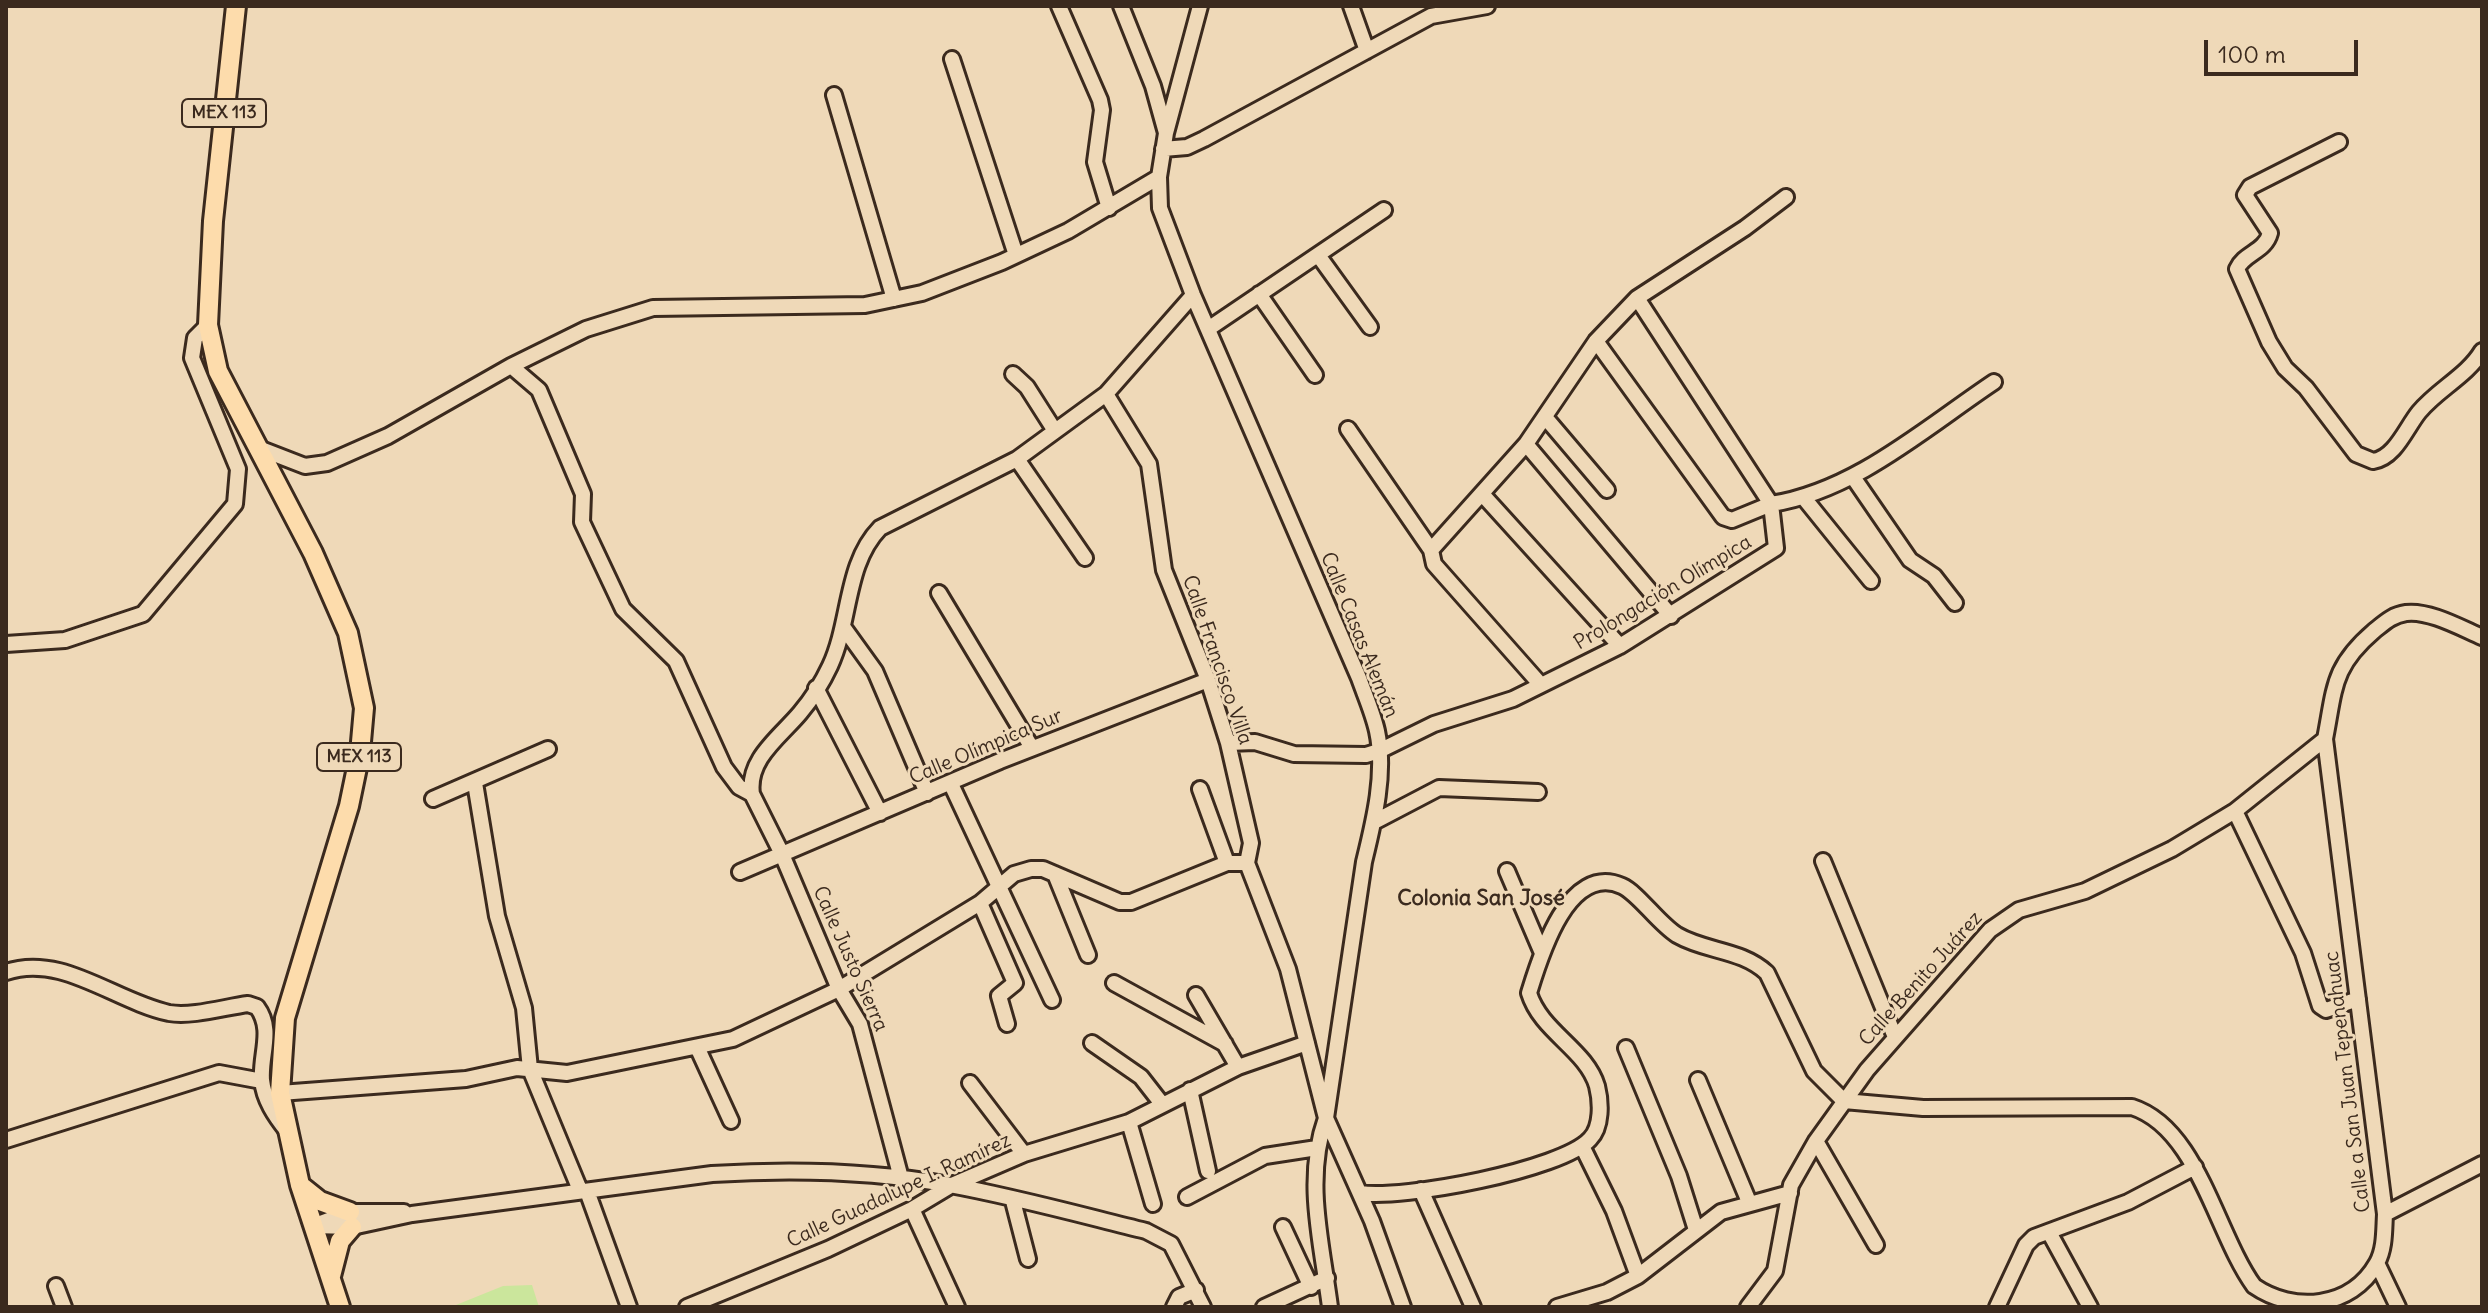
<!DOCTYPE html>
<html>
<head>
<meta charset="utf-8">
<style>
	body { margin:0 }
	#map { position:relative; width:2488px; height:1313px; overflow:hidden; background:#efd9b8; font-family:Delius,sans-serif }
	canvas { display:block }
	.frame { position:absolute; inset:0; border:8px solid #3b2a1e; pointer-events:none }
	.scale { position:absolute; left:2204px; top:40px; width:154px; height:36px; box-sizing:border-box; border:4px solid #3b2a1e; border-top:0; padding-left:10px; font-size:24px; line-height:28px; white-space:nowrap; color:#3b2a1e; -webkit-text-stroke:6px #efd9b8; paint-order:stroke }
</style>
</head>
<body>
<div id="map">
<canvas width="2488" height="1313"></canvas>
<div class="frame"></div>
<div class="scale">100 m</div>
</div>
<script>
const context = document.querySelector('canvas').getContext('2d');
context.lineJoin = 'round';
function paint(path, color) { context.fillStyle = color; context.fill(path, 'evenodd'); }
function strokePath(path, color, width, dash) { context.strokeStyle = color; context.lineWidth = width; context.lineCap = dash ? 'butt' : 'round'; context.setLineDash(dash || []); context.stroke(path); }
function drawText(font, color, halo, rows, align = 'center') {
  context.font = font + ' Delius,sans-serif'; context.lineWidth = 6; context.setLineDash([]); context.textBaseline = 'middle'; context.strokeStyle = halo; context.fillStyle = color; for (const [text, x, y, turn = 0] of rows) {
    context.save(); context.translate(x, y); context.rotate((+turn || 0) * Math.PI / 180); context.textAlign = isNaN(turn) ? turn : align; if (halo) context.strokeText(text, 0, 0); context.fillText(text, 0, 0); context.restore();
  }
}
paint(new Path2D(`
	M 532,1285 L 539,1307 L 451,1307 L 503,1286 Z`), '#cbe69c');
const minor = new Path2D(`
	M 1059,6 L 1100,100 L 1102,110 L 1095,162 L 1109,208
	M 1121,6 L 1153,86 L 1166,133
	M 1200,6 L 1166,133 L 1159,177 L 1160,208 L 1193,295 L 1359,678 C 1365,695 1373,713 1377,731 C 1386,773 1374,821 1364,862 L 1326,1118 C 1304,1180 1322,1244 1330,1307
	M 1351,6 L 1367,51
	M 952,59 L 1016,255
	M 834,95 L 894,299
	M 2339,142 L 2250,187 L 2245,195 L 2270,233 C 2265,252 2244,253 2237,269 L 2269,342 L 2285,368 L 2306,388 L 2356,454 L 2373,461 C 2395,458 2406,428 2419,412 C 2438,389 2467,376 2482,351
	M 1163,149 L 1187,147 L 1204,139 L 1431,16 L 1487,6
	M 1318,255 L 1370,327
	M 1259,294 L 1315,375
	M 1208,329 L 1384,210
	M 1596,341 L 1723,517 L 1732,520 L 1771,504 L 1637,298
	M 511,366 L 539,390 L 583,494 L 582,522 L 623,609 L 676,661 L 724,767 L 739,787 L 752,794 L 781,852 L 839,989 L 860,1024 L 901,1178
	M 1013,374 L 1027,387 L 1055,431
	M 1106,394 L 1149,464 L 1164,570 L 1208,680 L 1228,743 L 1251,843 L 1247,863 L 1288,969 L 1326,1118 L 1372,1221 L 1403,1307
	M 1545,417 L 1607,490
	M 1348,429 L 1431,550
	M 1526,444 L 1671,616
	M 256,447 L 305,466 L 327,463 L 388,436 L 511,366 L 586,329 L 653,308 L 865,305 L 922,293 L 1002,262 L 1068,231 L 1159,177
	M 1017,459 L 1085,558
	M 1853,477 L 1910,560 L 1934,576 L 1955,603
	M 1483,495 L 1620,646
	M 1804,498 L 1871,581
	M 939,593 L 1032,748
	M 844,628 L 875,671 L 927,793
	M 6,644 L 65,640 L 143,614 L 235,504 L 238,469 L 192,358 L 195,338 L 208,325
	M 1541,685 L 1434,564 L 1431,550 L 1526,444 L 1596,341 L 1637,298 L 1745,228 L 1786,197
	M 816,688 L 880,813
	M 1228,743 L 1255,742 L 1294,754 L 1366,755 L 1379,751 L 1434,724 L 1513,699 L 1620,646 L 1776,548 L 1771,504 C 1855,491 1925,428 1994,382
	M 475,783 L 497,916 L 524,1008 L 530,1069 L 580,1190
	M 951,784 L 1052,1000
	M 1200,789 L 1227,863
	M 752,794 C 747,759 780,737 800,713 C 811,700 823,681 830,666 C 851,621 845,564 880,528 L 1017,459 L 1106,394 L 1193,295
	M 433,799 L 548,749
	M 2235,811 L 2303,953 L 2320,1006 L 2326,1010 L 2358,999
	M 1374,822 L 1439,788 L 1538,792
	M 1823,861 L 1895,1037
	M 1507,871 L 1542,953
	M 740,872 L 1000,761 L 1208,680
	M 1055,874 L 1088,955
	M 980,903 L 1015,983 L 999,996 L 1007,1024
	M 6,972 C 62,953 114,1001 169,1013 C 192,1017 225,1007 248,1004 L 257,1007 C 274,1030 260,1054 262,1080 C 264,1100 275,1116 287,1131
	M 1114,983 L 1225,1044
	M 1196,995 L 1238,1067
	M 1092,1043 L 1141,1077 L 1162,1104
	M 1626,1048 L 1679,1176 L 1696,1230
	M 698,1049 L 731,1121
	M 1698,1080 L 1749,1202
	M 970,1083 L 1024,1154
	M 1190,1090 L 1208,1171
	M 280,1093 L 466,1079 L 517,1068 L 567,1073 L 733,1039 L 839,989 L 980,903 L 1014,874 L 1031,869 L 1043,869 L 1120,902 L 1131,902 L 1227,863 L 1247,863
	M 1129,1122 L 1153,1204
	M 6,1140 L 219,1073 L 262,1081
	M 1816,1141 L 1876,1245
	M 1582,1146 L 1614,1211 L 1638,1276
	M 1421,1190 L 1473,1307
	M 587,1191 L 629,1307
	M 1360,1193 C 1401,1200 1562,1170 1590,1139 C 1602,1127 1601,1102 1597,1086 C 1586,1049 1541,1032 1529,993 C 1540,957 1568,862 1622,886 C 1638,893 1658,923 1677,935 C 1706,952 1741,949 1767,973 L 1814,1071 L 1844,1101 L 1923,1108 L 2132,1107 C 2198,1128 2216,1234 2254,1286 C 2293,1313 2351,1309 2377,1263 C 2385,1248 2384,1231 2385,1214 L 2325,739 C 2335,688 2332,667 2374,631 C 2384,623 2392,615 2406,613 C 2429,610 2461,628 2482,637
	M 1187,1197 L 1265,1156 L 1317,1148
	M 1013,1201 L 1028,1259
	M 912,1209 L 957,1307
	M 2385,1214 L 2482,1164
	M 315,1225 L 350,1212 L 404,1212
	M 313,1226 L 352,1227 L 412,1214 L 712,1174 C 790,1169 873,1171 950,1185 C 1016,1197 1081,1215 1146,1231 L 1171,1244 L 1203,1307
	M 1283,1227 L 1311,1287
	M 2049,1232 L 2090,1307
	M 2377,1263 L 2398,1307
	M 56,1286 L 64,1307
	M 687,1307 L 828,1249 L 912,1209 L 952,1185 L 1024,1154 L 1129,1122 L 1238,1067 L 1307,1043
	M 1174,1307 L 1179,1297 L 1196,1290
	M 1264,1307 L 1327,1278
	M 1557,1307 L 1607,1292 L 1638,1276 L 1721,1212 L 1790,1193
	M 1748,1307 L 1775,1271 L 1791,1185 L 1816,1141 L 1867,1070 L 1990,930 L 2019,910 L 2085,891 L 2172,849 L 2235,811 L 2325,739
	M 1997,1307 L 2026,1245 L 2034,1237 L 2128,1202 L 2195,1167`);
const major = new Path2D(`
	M 236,6 L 213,221 L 208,325 L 218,371 L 313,553 L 348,633 L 364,708 L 360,753 L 349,806 L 285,1018 L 280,1093 L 300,1185 L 340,1307
	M 300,1185 L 320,1201 L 350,1212
	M 331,1276 L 340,1241 L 352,1227`);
strokePath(minor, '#3b2a1e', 20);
strokePath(major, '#3b2a1e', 24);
strokePath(minor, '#efd9b8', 14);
strokePath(major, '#fddcac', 18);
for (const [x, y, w] of [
	[224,113,84],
	[359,757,84]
]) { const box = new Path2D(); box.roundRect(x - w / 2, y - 14, w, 28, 6); context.fillStyle = '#efd9b8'; context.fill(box); strokePath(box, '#3b2a1e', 2); }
drawText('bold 18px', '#3b2a1e', null, [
	["MEX 113",224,113],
	["MEX 113",359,757]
]);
drawText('20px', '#3b2a1e', '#efd9b8', [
	["Prolongación Olímpica",1663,593,-31],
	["Calle Casas Alemán",1359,635,68],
	["Calle Francisco Villa",1217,660,71],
	["Calle Olímpica Sur",986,747,-23],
	["Calle Justo Sierra",850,959,66],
	["Calle Benito Juárez",1921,979,-48],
	["Calle a San Juan Tepenahuac",2348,1082,-97],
	["Calle Guadalupe I. Ramírez",899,1191,-25]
]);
drawText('bold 22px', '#3b2a1e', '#efd9b8', [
	["Colonia San José",1481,899]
]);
</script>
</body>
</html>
